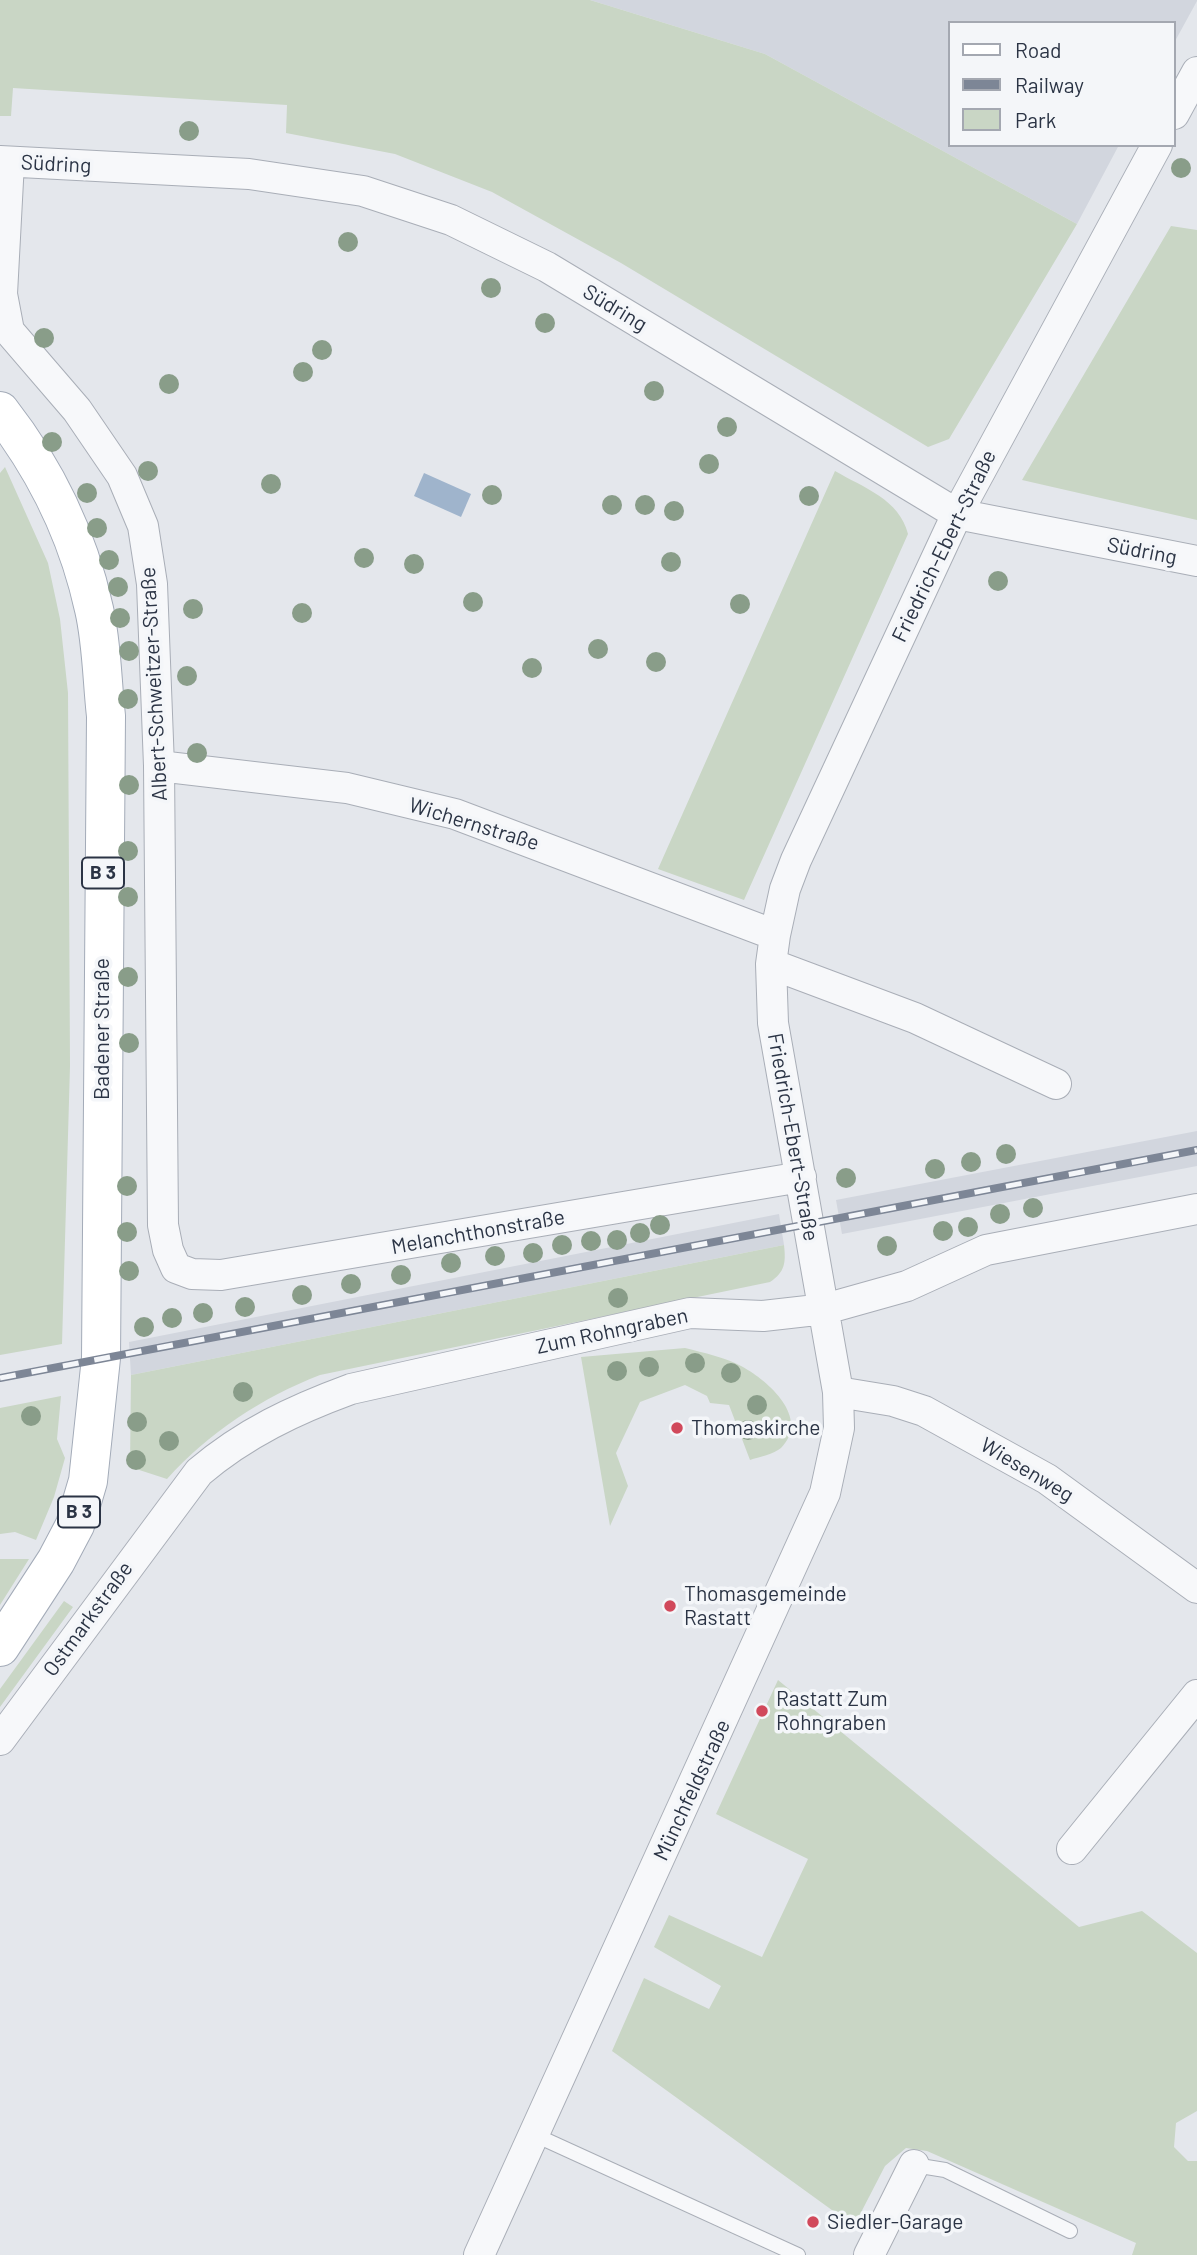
<!DOCTYPE html>
<html>
<head>
<meta charset="utf-8">
<style>
	body { margin:0 }
	#map { position:relative; width:1197px; height:2255px; overflow:hidden; background:#e4e7ec; font-family:Barlow,sans-serif }
	canvas { display:block }
	.legend { position:absolute; left:948px; top:21px; width:228px; height:126px; box-sizing:border-box; background:#f4f6f9; border:2px solid #a4a8b1; margin:0; padding:9px 12px; list-style:none; font-size:21px; color:#2b3445 }
	.legend li { display:flex; align-items:center; gap:14px; height:35px }
	.legend b { width:35px; border:2px solid #a4a8b1 }
</style>
</head>
<body>
<div id="map">
<canvas width="1197" height="2255"></canvas>
<ul class="legend">
<li><b style="height:9px;background:#fff"></b>Road</li>
<li><b style="height:9px;background:#7d8696"></b>Railway</li>
<li><b style="height:19px;background:#c9d6c5"></b>Park</li>
</ul>
</div>
<script>
const context = document.querySelector('canvas').getContext('2d');
context.lineJoin = 'round';
function paint(path, color) { context.fillStyle = color; context.fill(path, 'evenodd'); }
function strokePath(path, color, width, dash) { context.strokeStyle = color; context.lineWidth = width; context.lineCap = dash ? 'butt' : 'round'; context.setLineDash(dash || []); context.stroke(path); }
function drawText(font, color, halo, rows, align = 'center') {
  context.font = font + ' Barlow,sans-serif'; context.lineWidth = 7; context.setLineDash([]); context.textBaseline = 'middle'; context.strokeStyle = halo; context.fillStyle = color; for (const [text, x, y, turn = 0] of rows) {
    context.save(); context.translate(x, y); context.rotate((+turn || 0) * Math.PI / 180); context.textAlign = isNaN(turn) ? turn : align; if (halo) context.strokeText(text, 0, 0); context.fillText(text, 0, 0); context.restore();
  }
}
paint(new Path2D(`
	M 590,0 L 1197,0 L 1197,1 L 1174,43 L 1174,23 L 950,23 L 950,145 L 1119,145 L 1077,224 L 765,54 Z
	M 1197,1131 L 1197,1166 L 842,1234 L 836,1200 Z
	M 779,1214 L 784,1245 L 131,1375 L 129,1342 Z`), '#d2d6de');
paint(new Path2D(`
	M 0,0 L 590,0 L 765,54 L 1077,224 L 949,439 L 928,447 L 621,263 L 492,192 L 395,154 L 286,133 L 287,105 L 13,88 L 11,116 L 0,116 Z
	M 1171,226 L 1197,230 L 1197,520 L 1022,480 Z
	M 5,467 L 48,563 L 60,619 L 68,693 L 70,1066 L 62,1344 L 0,1355 L 0,473 Z
	M 835,471 C 864,488 899,499 908,534 L 744,900 L 658,869 Z
	M 784,1245 C 786,1263 785,1272 770,1282 L 320,1375 C 263,1397 208,1433 167,1479 L 130,1467 L 131,1375 Z
	M 685,1348 C 704,1353 725,1357 743,1367 C 768,1381 811,1418 781,1448 C 774,1454 759,1457 750,1460 L 729,1405 L 710,1403 L 707,1396 L 685,1385 L 640,1402 L 616,1453 L 628,1486 L 610,1526 L 581,1357 Z
	M 61,1396 L 57,1439 L 65,1458 L 54,1497 L 36,1540 L 15,1532 L 0,1534 L 0,1408 Z
	M 0,1559 L 29,1559 L 0,1605 Z
	M 64,1601 L 73,1607 L 0,1707 L 0,1689 Z
	M 778,1680 L 1079,1927 L 1142,1911 L 1197,1953 L 1197,2111 L 1176,2123 L 1174,2147 L 1188,2161 L 1197,2161 L 1197,2255 L 1132,2255 L 1136,2243 L 927,2151 L 906,2148 L 885,2166 L 854,2226 L 612,2051 L 644,1978 L 709,2009 L 721,1986 L 654,1947 L 669,1915 L 762,1957 L 808,1859 L 716,1814 Z`), '#c9d6c5');
paint(new Path2D(`
	M 424,473 L 471,494 L 461,517 L 414,496 Z`), '#9fb4cc');
const service = new Path2D(`
	M 535,2135 L 798,2255
	M 914,2165 L 945,2170 L 1070,2231`);
const minor = new Path2D(`
	M 1174,114 L 1197,72
	M 0,161 L 249,174 L 363,191 L 451,220 L 547,267 L 957,514 L 1197,561
	M 9,162 L 2,294 L 9,331 L 77,410 L 122,476 L 143,526 L 152,584 L 159,766 L 163,1225 L 168,1250 L 176,1268 L 192,1274 L 221,1275 L 801,1177
	M 159,766 L 347,788 L 455,814 L 775,935
	M 771,964 L 915,1018 L 1056,1084
	M 838,1392 L 893,1401 L 924,1411 L 1047,1479 L 1197,1588
	M 0,1740 L 199,1472 C 245,1433 294,1410 351,1389 L 690,1313 L 763,1316 L 825,1309 L 907,1286 L 986,1250 L 1197,1209
	M 1072,1849 L 1197,1695
	M 479,2255 L 825,1493 L 839,1428 L 838,1392 L 773,1023 L 771,964 L 775,935 L 785,889 L 796,860 L 957,514 L 1157,145
	M 869,2255 L 914,2165`);
const primary = new Path2D(`
	M 0,411 C 46,470 78,536 94,609 C 102,643 102,681 106,716 L 101,1358 L 88,1481 L 75,1525 L 56,1561 L 0,1647`);
strokePath(service, '#a9aeb7', 16);
strokePath(minor, '#a9aeb7', 32);
strokePath(primary, '#a3abb8', 40);
strokePath(service, '#f7f8fa', 14);
strokePath(minor, '#f7f8fa', 30);
strokePath(primary, '#fff', 38);
const rail = new Path2D(`
	M 0,1378 L 1197,1150`);
strokePath(rail, '#7d8696', 8);
strokePath(rail, '#f4f6f9', 5, [16]);
context.fillStyle = '#899d89';
for (const [x, y] of [
	[189,131],
	[1181,168],
	[348,242],
	[491,288],
	[545,323],
	[44,338],
	[322,350],
	[303,372],
	[169,384],
	[654,391],
	[727,427],
	[52,442],
	[709,464],
	[148,471],
	[271,484],
	[87,493],
	[492,495],
	[809,496],
	[612,505],
	[645,505],
	[674,511],
	[97,528],
	[364,558],
	[109,560],
	[671,562],
	[414,564],
	[998,581],
	[118,587],
	[473,602],
	[740,604],
	[193,609],
	[302,613],
	[120,618],
	[598,649],
	[129,651],
	[656,662],
	[532,668],
	[187,676],
	[128,699],
	[197,753],
	[129,785],
	[128,851],
	[128,897],
	[128,977],
	[129,1043],
	[1006,1154],
	[971,1162],
	[935,1169],
	[846,1178],
	[127,1186],
	[1033,1208],
	[1000,1214],
	[660,1225],
	[968,1227],
	[943,1231],
	[127,1232],
	[640,1233],
	[617,1240],
	[591,1241],
	[562,1245],
	[887,1246],
	[533,1253],
	[495,1256],
	[451,1263],
	[129,1271],
	[401,1275],
	[351,1284],
	[302,1295],
	[618,1298],
	[245,1307],
	[203,1313],
	[172,1318],
	[144,1327],
	[695,1363],
	[649,1367],
	[617,1371],
	[731,1373],
	[243,1392],
	[757,1405],
	[31,1416],
	[137,1422],
	[748,1430],
	[169,1441],
	[136,1460]
]) { context.beginPath(); context.arc(x, y, 10, 0, 2 * Math.PI); context.fill(); }
for (const [x, y, r, color] of [
	[677,1428,7,"#d1495b"],
	[670,1606,7,"#d1495b"],
	[762,1711,7,"#d1495b"],
	[813,2222,7,"#d1495b"]
]) { const dot = new Path2D(); dot.arc(x, y, r, 0, 2 * Math.PI); context.fillStyle = color; context.fill(dot); strokePath(dot, '#f4f6f9', 2.5); }
for (const [x, y, w] of [
	[103,873,42],
	[79,1512,42]
]) { const box = new Path2D(); box.roundRect(x - w / 2, y - 15.5, w, 31, 5); context.fillStyle = '#f4f6f9'; context.fill(box); strokePath(box, '#2b3445', 2); }
drawText('bold 19px', '#2b3445', null, [
	["B 3",103,873],
	["B 3",79,1512]
]);
drawText('21px', '#2b3445', '#f4f6f9', [
	["Südring",56,164,3],
	["Südring",615,308,31],
	["Friedrich-Ebert-Straße",944,546,-64],
	["Südring",1142,551,11],
	["Albert-Schweitzer-Straße",154,684,-93],
	["Wichernstraße",474,824,17],
	["Badener Straße",102,1029,-90],
	["Friedrich-Ebert-Straße",793,1137,80],
	["Melanchthonstraße",478,1232,-10],
	["Zum Rohngraben",612,1331,-12],
	["Wiesenweg",1027,1470,31],
	["Ostmarkstraße",88,1619,-54],
	["Münchfeldstraße",692,1790,-65]
]);
drawText('21px', '#2b3445', '#f4f6f9', [
	["Thomaskirche",691,1428],
	["Thomasgemeinde",684,1594],
	["Rastatt",684,1618],
	["Rastatt Zum",776,1699],
	["Rohngraben",776,1723],
	["Siedler-Garage",827,2222]
], 'left');
</script>
</body>
</html>
